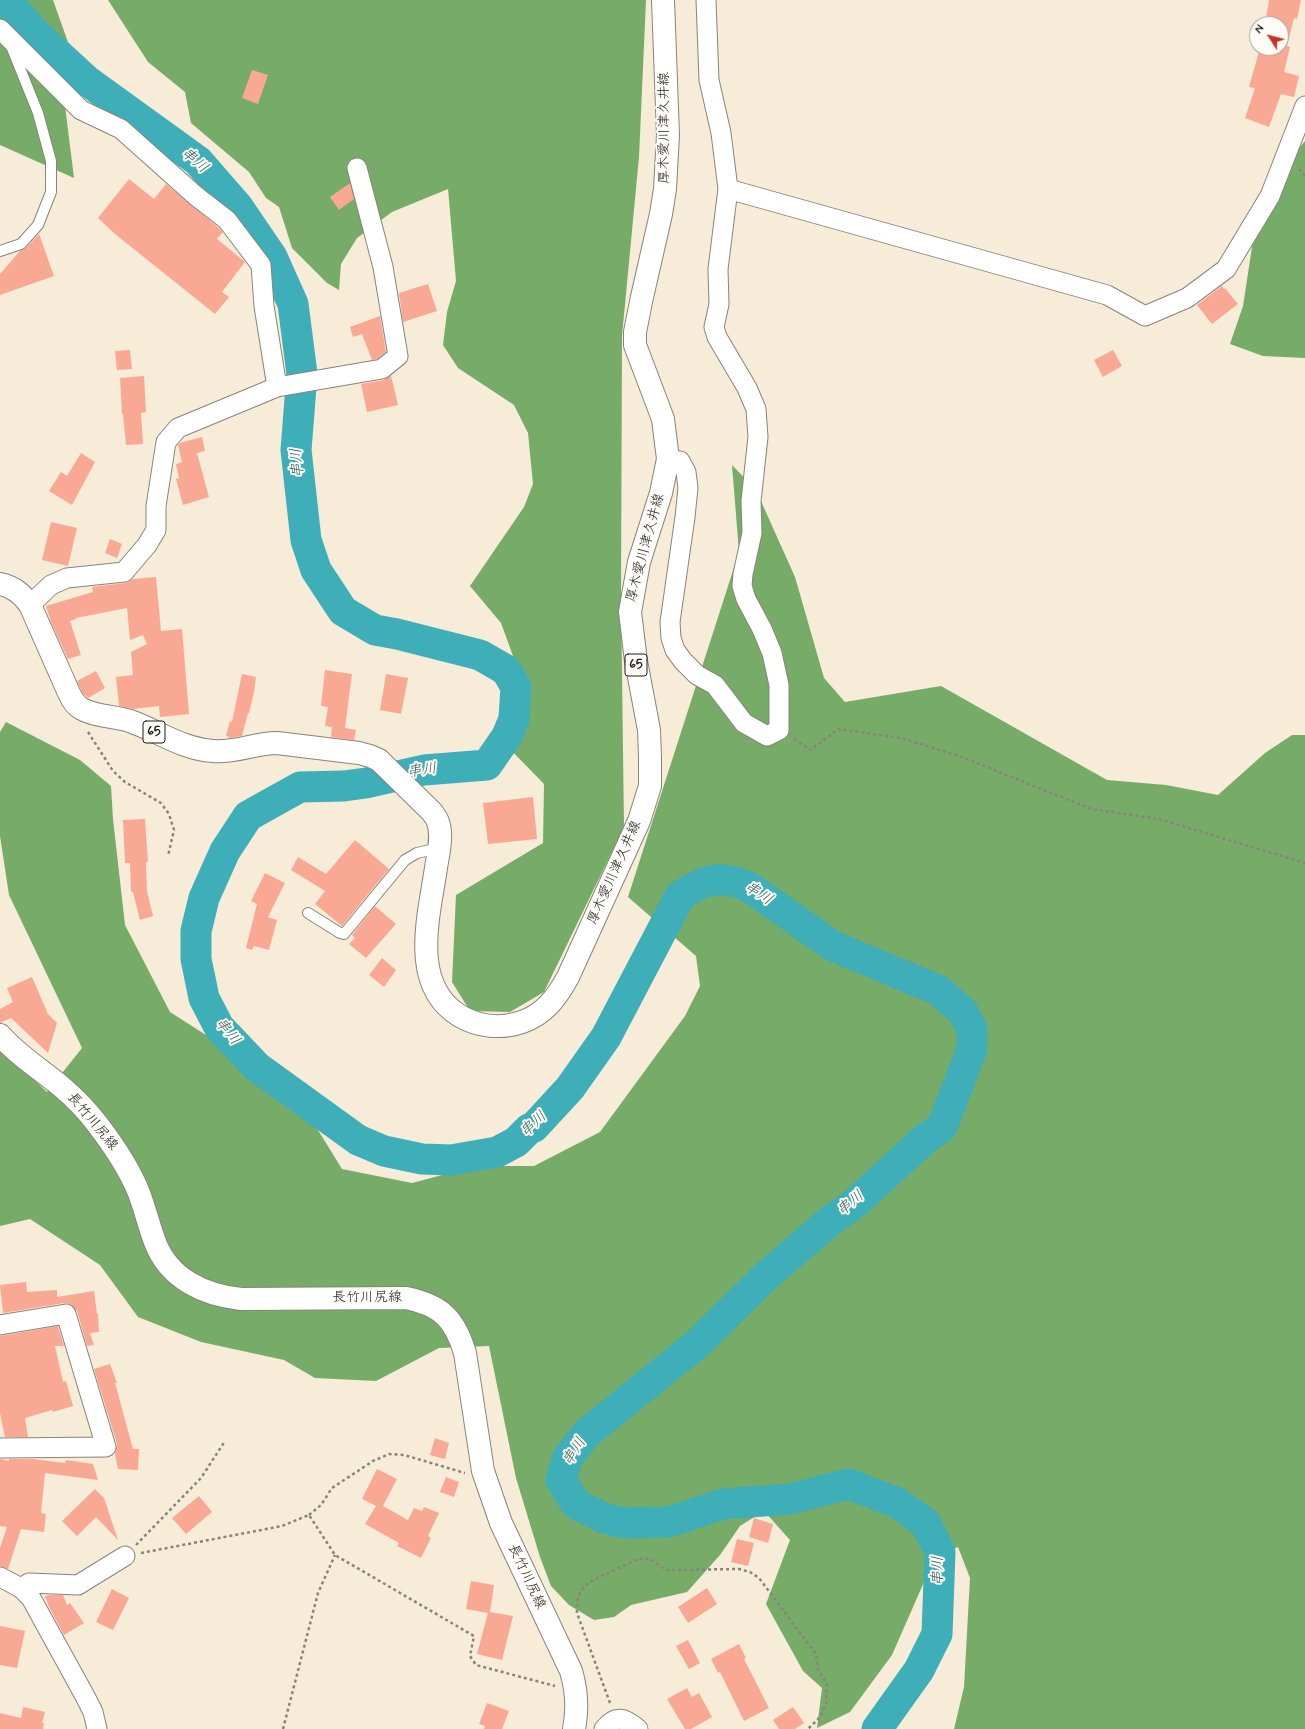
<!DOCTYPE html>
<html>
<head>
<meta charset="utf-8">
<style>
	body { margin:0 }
	#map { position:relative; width:1305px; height:1729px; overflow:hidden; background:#f6ecd8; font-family:Mynerve,sans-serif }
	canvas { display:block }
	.north { position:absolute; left:1249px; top:16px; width:40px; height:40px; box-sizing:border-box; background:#fdfcf7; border:1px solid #a3a29f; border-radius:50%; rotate:306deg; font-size:11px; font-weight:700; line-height:16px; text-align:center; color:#1c1c1c }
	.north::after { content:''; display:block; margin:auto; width:14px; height:18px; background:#c8321e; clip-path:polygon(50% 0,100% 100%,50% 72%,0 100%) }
</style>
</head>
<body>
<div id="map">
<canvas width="1305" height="1729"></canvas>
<div class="north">N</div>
</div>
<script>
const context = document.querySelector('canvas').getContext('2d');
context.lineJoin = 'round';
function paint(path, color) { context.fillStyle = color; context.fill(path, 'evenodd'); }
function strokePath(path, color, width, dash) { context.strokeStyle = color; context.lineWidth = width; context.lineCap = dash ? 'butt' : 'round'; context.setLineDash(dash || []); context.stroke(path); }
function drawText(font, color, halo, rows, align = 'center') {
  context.font = font + ' Mynerve,"Klee One",sans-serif'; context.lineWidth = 4; context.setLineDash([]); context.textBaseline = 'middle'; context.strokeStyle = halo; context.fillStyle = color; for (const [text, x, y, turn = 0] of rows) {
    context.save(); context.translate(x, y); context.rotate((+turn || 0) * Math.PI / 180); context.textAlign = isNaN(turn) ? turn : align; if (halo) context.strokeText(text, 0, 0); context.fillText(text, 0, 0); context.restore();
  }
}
paint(new Path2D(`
	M 0,0 L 53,0 L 69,45 L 63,90 L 74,178 L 0,145 Z
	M 108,0 L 646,0 L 639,157 L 622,336 L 621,597 L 624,827 L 544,992 L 510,1012 L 470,1011 L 452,982 L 456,895 L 543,843 L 544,784 L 503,742 L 517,667 L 501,623 L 470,586 L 524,507 L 533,484 L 528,433 L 514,405 L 458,368 L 443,345 L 447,312 L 456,281 L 448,189 L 392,212 L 357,238 L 341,264 L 339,290 L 327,283 L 292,248 L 279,207 L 266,198 L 249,172 L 191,123 L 185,92 L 148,62 Z
	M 1305,141 L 1305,358 L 1263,356 L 1230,344 L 1243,306 L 1256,221 L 1282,169 Z
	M 732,465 L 756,490 L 795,577 L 824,678 L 845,702 L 941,686 L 1107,780 L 1166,785 L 1218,795 L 1265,753 L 1292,735 L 1305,735 L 1305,1729 L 954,1729 L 964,1687 L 970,1578 L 958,1547 L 935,1557 L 892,1655 L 850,1712 L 817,1728 L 822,1688 L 803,1671 L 766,1604 L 790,1540 L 764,1511 L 740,1526 L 720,1555 L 687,1592 L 631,1605 L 614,1617 L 594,1620 L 569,1605 L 551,1586 L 540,1557 L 516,1478 L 489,1346 L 439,1348 L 376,1381 L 315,1378 L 284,1360 L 201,1342 L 138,1317 L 100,1265 L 30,1219 L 0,1226 L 0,1047 L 47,1092 L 82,1048 L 9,895 L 0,836 L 0,732 L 6,722 L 80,760 L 111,786 L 113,819 L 125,925 L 170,1012 L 231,1051 L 318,1130 L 342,1169 L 412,1183 L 476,1166 L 534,1166 L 600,1132 L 685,1016 L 700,986 L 696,956 L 628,897 L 739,552 Z`), '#77ab68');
strokePath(new Path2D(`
	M 7,0 L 35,33 L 86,80 L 198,161 L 238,207 L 272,257 L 293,304 L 302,374 L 296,450 L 306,540 L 316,570 L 343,611 L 375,630 L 397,634 L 480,655 L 506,670 L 516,687 L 514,719 L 507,736 L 487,765 L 424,770 L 366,783 L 344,786 L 300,787 L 248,816 L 225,851 L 204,898 L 196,931 L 196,959 L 204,998 L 219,1027 L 257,1067 L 358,1140 L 384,1151 L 422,1159 L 451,1160 L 497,1152 L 516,1142 L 529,1129 L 534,1127 L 570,1088 L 606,1037 L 680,896 C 705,879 720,874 749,887 L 833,946 L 938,990 L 963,1012 L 972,1029 L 972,1049 L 942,1127 L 926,1138 L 855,1203 L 830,1221 L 765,1277 L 697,1344 L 587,1433 L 567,1459 L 561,1480 L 576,1504 L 604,1518 L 624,1523 L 669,1522 L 723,1504 L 790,1499 L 848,1484 L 898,1503 L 926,1524 L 940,1552 L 937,1634 L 919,1670 L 877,1729`), '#3eaeb8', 31);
paint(new Path2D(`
	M 1269,0 L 1301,0 L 1297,19 L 1294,18 L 1287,46 L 1290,47 L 1284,72 L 1299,76 L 1294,97 L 1281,94 L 1269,127 L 1245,118 L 1255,88 L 1249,87 L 1260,48 L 1281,48 L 1281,24 L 1265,24 Z
	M 252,70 L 268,75 L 258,104 L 242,98 Z
	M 129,179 L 154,199 L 166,184 L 219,228 L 223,232 L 217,239 L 245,262 L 222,292 L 229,297 L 215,314 L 115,234 L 98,218 Z
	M 350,183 L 354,199 L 339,210 L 330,197 Z
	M 39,234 L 54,276 L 0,295 L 0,274 L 20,251 L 26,248 Z
	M 428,284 L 437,311 L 403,322 L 399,293 Z
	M 1222,286 L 1224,289 L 1225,288 L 1238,304 L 1212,324 L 1197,305 Z
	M 380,316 L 386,352 L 377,359 L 372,360 L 362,334 L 353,337 L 350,327 Z
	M 130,350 L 132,369 L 117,370 L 115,351 Z
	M 1113,350 L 1122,366 L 1103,377 L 1094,360 Z
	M 144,376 L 146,412 L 141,413 L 143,444 L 126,445 L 123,414 L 122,414 L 120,378 Z
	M 391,376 L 398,405 L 367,412 L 361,384 L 384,380 Z
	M 202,437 L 205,451 L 197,453 L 209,497 L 183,505 L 176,479 L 179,478 L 176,464 L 182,462 L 178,445 L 180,443 Z
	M 81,453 L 95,462 L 72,505 L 49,491 L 61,472 L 67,476 Z
	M 51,522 L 77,528 L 68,566 L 42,560 Z
	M 110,539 L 122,544 L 117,558 L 105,553 Z
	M 156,577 L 161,631 L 182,629 L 189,714 L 160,717 L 159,706 L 133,709 L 119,706 L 116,677 L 133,675 L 131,652 L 147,644 L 143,635 L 130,640 L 127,608 L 76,618 L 76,619 L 70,621 L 81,655 L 68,659 L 51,622 L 46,606 L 93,592 L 92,587 L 125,583 L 133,579 Z
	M 325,670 L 352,674 L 345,728 L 356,730 L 354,740 L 331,737 L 332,727 L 325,726 L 328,707 L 321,706 Z
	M 96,671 L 105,688 L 88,698 L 83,694 L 77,681 Z
	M 242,674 L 256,677 L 254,692 L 249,713 L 248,713 L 242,736 L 229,738 L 229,737 L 226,736 L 230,721 L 232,722 Z
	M 386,674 L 408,678 L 401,714 L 380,710 Z
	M 533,797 L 537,839 L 488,844 L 483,803 Z
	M 145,819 L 148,862 L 146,862 L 147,891 L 153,916 L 140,920 L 133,892 L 131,892 L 130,863 L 125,863 L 123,820 Z
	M 355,840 L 389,869 L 342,926 L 315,904 L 325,891 L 291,870 L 298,857 L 326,874 Z
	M 265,873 L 285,883 L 268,917 L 277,920 L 269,950 L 254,946 L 252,950 L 246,948 L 257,904 L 251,901 Z
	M 375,906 L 396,924 L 366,958 L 349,944 L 355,938 L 352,935 Z
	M 382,958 L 396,970 L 384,987 L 369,975 Z
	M 32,977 L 48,1014 L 57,1023 L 48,1053 L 11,1018 L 0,1023 L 0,1009 L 13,1002 L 7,988 Z
	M 26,1282 L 27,1292 L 57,1290 L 57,1297 L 94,1291 L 97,1314 L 98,1314 L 99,1332 L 90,1333 L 94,1345 L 87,1346 L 77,1311 L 70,1304 L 64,1303 L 3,1313 L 0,1285 Z
	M 58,1326 L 64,1346 L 55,1346 L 63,1382 L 66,1381 L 73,1406 L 53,1412 L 52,1410 L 25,1418 L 28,1437 L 5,1437 L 0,1413 L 0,1336 Z
	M 110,1364 L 117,1383 L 115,1383 L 133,1449 L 139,1449 L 138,1470 L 118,1469 L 115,1454 L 117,1444 L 94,1369 Z
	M 435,1438 L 449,1443 L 445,1459 L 430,1455 Z
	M 0,1459 L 9,1461 L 9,1459 L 33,1459 L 65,1463 L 66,1460 L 93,1464 L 98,1480 L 45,1473 L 41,1513 L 46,1514 L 44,1532 L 21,1529 L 8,1569 L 0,1566 L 0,1548 L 7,1527 L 0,1526 Z
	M 377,1469 L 397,1479 L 383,1506 L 408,1520 L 414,1508 L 422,1511 L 424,1507 L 439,1513 L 428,1536 L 431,1538 L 421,1558 L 397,1546 L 399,1543 L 365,1524 L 376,1506 L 362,1499 Z
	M 446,1477 L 459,1482 L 454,1497 L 440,1492 Z
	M 95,1489 L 104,1498 L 118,1540 L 96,1517 L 77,1536 L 62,1521 Z
	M 199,1496 L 212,1512 L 186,1534 L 172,1518 Z
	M 754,1518 L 773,1524 L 768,1543 L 749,1537 Z
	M 737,1539 L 754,1543 L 748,1566 L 731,1562 Z
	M 471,1581 L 494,1585 L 490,1612 L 513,1616 L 502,1660 L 477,1654 L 488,1613 L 466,1609 Z
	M 707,1588 L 717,1604 L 688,1623 L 678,1607 Z
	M 112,1589 L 129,1598 L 113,1630 L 96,1622 Z
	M 49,1595 L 63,1595 L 67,1605 L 70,1603 L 84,1623 L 64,1635 L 49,1607 L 45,1596 Z
	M 0,1626 L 25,1631 L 17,1668 L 0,1665 Z
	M 688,1640 L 700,1663 L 689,1669 L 676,1646 Z
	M 739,1644 L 746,1658 L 744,1659 L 769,1708 L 744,1721 L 720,1672 L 718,1673 L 711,1659 Z
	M 687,1688 L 692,1697 L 699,1693 L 712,1717 L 691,1729 L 685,1729 L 667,1699 Z
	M 487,1703 L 509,1711 L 502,1729 L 484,1729 L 485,1726 L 479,1724 Z
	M 23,1707 L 45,1712 L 42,1723 L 44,1723 L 43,1729 L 0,1729 L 0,1713 L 21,1718 Z
	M 793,1707 L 804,1723 L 795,1729 L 779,1729 L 773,1720 Z`), '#f9a894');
const service = new Path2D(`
	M 0,251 L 21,244 L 38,225 L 51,192 L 51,161 L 38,113 L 11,46
	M 308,913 L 340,933 L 344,934 L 405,860 L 417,853 L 439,848`);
const minor = new Path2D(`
	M 0,29 L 81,110 L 121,129 L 196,196 L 227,220 L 261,265 L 264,306 L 277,387
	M 728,189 L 1107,295 L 1145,316 L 1187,298 L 1226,269 L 1270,196 L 1305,106
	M 668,459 L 680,461 L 686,472 L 688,488 L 685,517 L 670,622 L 671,638 L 675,650 L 683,661 L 697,675 L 715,685 L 744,723 L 767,736 L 779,730 L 779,685 L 772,653 L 762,629 L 746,599 L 742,586 L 743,574 L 752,533 L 751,501 L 758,437 L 756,409 L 747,388 L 717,337 L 714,327 L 719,304 L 718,269 L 728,189 L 721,133 L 709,80 L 706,0
	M 30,605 L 51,585 L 67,578 L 124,572 L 147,545 L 156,530 L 156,506 L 166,442 L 178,428 L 277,387 L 382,369 L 398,356 L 383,267 L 357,168
	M 0,1325 L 66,1314 L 106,1447 L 0,1448
	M 0,1577 L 21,1588 L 31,1598 L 86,1698 L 93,1712 L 97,1729
	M 21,1588 L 29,1583 L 78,1585 L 125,1556
	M 604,1729 C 616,1714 625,1718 638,1729`);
const secondary = new Path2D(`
	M 0,1035 C 18,1056 42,1070 63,1088 C 76,1099 88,1112 98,1125 C 114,1146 129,1168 139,1193 C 145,1209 149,1226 155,1242 C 169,1279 204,1295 241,1299 L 406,1298 C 441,1305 455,1319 465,1353 L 483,1471 L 501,1523 L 571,1671 C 577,1691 578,1709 574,1729`);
const primary = new Path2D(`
	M 0,584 C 14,587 22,594 30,605 L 69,693 C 72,700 76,706 82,709 C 96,717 115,716 130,721 C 158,731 182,749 213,751 C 235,753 255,743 277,743 L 359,753 L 370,756 L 379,760 L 432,812 C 434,815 437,819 438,822 C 443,836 438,854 436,868 C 429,916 409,985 460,1016 C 479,1027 501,1029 522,1022 C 545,1014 557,997 568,977 L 639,821 L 650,786 L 650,757 L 649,730 L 636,661 L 630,612 L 639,562 L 661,493 L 668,459 L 663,419 L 635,345 L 635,332 L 642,297 L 661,214 L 665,189 L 668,135 L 663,0`);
strokePath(service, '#89847a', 12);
strokePath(minor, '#89847a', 21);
strokePath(secondary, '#89847a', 24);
strokePath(primary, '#89847a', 24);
strokePath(new Path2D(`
	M 1299,169 L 1305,176
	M 88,732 L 113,771 L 125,782 L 161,803 L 169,814 L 174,830 L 168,856
	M 794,739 L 811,750 L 838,729 L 901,738 L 962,757 L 1091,809 L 1159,819 L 1305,863
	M 309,1515 L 321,1505 L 332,1488 L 373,1461 L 389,1454 L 404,1455 L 465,1473
	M 136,1545 L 201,1478 L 225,1441
	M 141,1553 L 282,1526 L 309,1515 L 335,1555 L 474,1636 L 470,1656 L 476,1665 L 555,1686
	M 610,1703 L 577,1613 C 576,1588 586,1583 606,1574 C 617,1569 628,1564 638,1559 L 650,1559 L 666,1570 L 739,1569 L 750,1572 L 759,1578 L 816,1654 L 818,1669 L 827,1685 L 826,1705 L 820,1717 L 808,1729
	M 283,1729 L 318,1593 L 335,1555`), '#89847a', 2.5, [3, 3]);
strokePath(service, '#fff', 10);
strokePath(minor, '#fff', 19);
strokePath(secondary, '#fff', 22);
strokePath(primary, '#fff', 22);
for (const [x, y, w] of [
	[636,665,22],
	[154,732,22]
]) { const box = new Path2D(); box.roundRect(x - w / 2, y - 11, w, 22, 3); context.fillStyle = '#fdfcf7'; context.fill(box); strokePath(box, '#1c1c1c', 1); }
drawText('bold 13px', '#1c1c1c', null, [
	["65",636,665],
	["65",154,732]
]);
drawText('14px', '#1c1c1c', '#fdfcf7', [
	["厚木愛川津久井線",665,128,-90],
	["厚木愛川津久井線",646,548,-75],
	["厚木愛川津久井線",615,873,-66],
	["長竹川尻線",92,1122,50],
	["長竹川尻線",367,1298],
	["長竹川尻線",526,1577,65]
]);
drawText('italic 15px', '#2b5e62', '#fdfcf7', [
	["串川",194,161,41],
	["串川",298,463,-94],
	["串川",422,771,-8],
	["串川",758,894,33],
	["串川",227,1032,51],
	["串川",534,1125,-43],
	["串川",851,1204,-40],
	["串川",575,1452,-58],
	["串川",939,1571,-90]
]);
</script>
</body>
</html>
